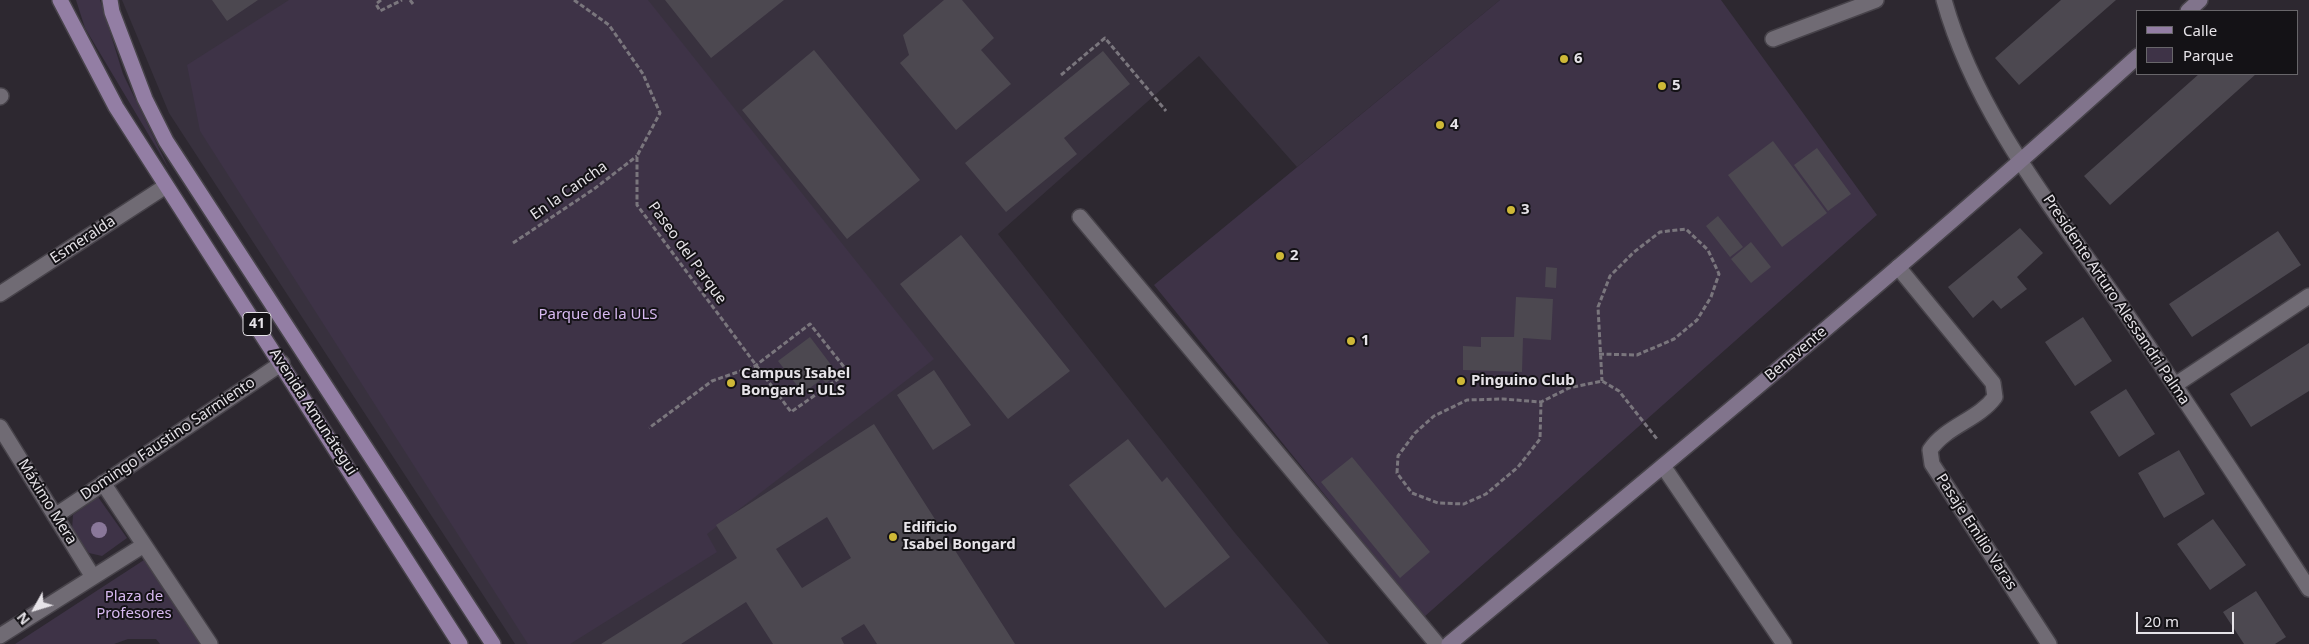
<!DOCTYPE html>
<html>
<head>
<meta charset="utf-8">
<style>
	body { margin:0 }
	#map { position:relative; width:2309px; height:644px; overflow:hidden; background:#2d2830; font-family:"Noto Sans",sans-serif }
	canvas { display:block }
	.legend { position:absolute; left:2136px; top:10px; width:162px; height:65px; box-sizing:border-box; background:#141216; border:1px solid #68666a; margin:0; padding:6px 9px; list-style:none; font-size:15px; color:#e6e3e8 }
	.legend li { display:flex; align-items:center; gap:10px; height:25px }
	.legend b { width:25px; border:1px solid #68666a }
	.north { position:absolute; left:10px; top:584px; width:50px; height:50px; -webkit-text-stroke:4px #141216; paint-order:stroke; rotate:231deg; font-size:14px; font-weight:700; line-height:20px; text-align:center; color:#e6e3e8 }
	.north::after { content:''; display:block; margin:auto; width:18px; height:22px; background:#e6e3e8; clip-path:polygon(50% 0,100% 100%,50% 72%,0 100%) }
	.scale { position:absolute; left:2136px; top:612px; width:98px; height:22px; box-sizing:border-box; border:2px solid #e6e3e8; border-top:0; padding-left:6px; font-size:15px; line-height:18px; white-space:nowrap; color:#e6e3e8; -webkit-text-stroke:4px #141216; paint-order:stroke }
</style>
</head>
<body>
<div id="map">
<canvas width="2309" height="644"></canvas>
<ul class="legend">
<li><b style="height:6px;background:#937ea4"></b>Calle</li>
<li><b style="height:14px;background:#3e3347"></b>Parque</li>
</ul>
<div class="north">N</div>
<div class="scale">20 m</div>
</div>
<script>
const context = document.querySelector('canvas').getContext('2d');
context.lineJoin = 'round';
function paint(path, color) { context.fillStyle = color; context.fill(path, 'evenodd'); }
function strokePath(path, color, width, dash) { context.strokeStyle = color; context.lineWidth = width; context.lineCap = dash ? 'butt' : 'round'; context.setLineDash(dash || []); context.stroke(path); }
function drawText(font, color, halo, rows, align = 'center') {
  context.font = font + ' "Noto Sans",sans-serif'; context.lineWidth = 4; context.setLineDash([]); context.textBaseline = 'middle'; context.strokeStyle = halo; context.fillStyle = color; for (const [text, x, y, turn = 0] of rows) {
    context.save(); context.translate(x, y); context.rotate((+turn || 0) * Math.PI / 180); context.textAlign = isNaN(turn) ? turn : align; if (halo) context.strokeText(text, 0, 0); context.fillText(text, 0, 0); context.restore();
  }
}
paint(new Path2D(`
	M 122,0 L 1500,0 L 1297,167 L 1199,56 L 998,234 L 1235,533 L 1329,644 L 515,644 L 169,113 Z`), '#38313e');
paint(new Path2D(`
	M 76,0 L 100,0 L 123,74 L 169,169 L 85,28 Z
	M 289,0 L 648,0 L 934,359 L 707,534 L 717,552 L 570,644 L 528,644 L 200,131 L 187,65 Z
	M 1500,0 L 1721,0 L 1877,215 L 1424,617 L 1154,285 Z
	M 98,497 L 127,538 L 102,556 L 89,553 L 72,530 L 73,515 Z
	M 144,560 L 200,644 L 160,644 L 156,639 L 128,639 L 114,644 L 15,644 Z`), '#3e3347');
paint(new Path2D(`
	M 212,0 L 258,0 L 227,21 Z
	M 665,0 L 784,0 L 711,58 Z
	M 944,0 L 962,0 L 994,38 L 981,50 L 1011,84 L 956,130 L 900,63 L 909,55 L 903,35 Z
	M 2061,0 L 2116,0 L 2019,85 L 1995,58 Z
	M 814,50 L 920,180 L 847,239 L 742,110 Z
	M 1103,51 L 1130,84 L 1064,138 L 1077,154 L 1006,212 L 965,163 Z
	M 2199,74 L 2256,74 L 2110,205 L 2084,176 Z
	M 1773,141 L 1827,213 L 1782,247 L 1728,175 Z
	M 1817,148 L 1851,194 L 1828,211 L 1794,165 Z
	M 1718,216 L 1743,247 L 1730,257 L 1706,226 Z
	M 2020,228 L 2043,253 L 2017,277 L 2027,289 L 2001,309 L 1993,300 L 1973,318 L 1948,287 Z
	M 2278,231 L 2301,265 L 2192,337 L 2169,304 Z
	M 961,235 L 1070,371 L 1008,419 L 900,284 Z
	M 1751,242 L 1771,267 L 1751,283 L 1731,259 Z
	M 1546,267 L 1557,268 L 1556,288 L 1545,287 Z
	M 1516,297 L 1553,299 L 1551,340 L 1523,338 L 1522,372 L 1463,370 L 1463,346 L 1481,347 L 1481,337 L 1514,337 Z
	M 2083,317 L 2112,361 L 2075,386 L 2045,342 Z
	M 810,337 L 838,374 L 826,383 L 822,379 L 803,393 L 778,361 Z
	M 2309,343 L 2309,391 L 2251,427 L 2230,394 Z
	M 934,370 L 971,425 L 933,450 L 897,395 Z
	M 2126,389 L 2155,434 L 2119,457 L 2090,412 Z
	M 874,424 L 1015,644 L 877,644 L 864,624 L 841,638 L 844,644 L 773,644 L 746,602 L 681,644 L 601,644 L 737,558 L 716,525 ZM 827,517 L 851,558 L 802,588 L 776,549 Z
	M 1128,439 L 1162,482 L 1167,477 L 1230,557 L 1165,608 L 1069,485 Z
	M 2179,450 L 2205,494 L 2164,518 L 2138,473 Z
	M 1352,457 L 1430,552 L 1400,578 L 1321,482 Z
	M 2213,519 L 2246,565 L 2210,590 L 2177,544 Z
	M 2256,591 L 2286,637 L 2275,644 L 2244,644 L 2223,612 Z`), '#4c4850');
const service = new Path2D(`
	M 0,97 L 1,96
	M 1080,217 L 1437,644`);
const minor = new Path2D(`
	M 1944,0 C 1976,115 2056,212 2123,309 C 2186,401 2248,495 2309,589
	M 1773,39 L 1876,0
	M 1898,267 L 1993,383 L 1995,397 C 1978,420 1946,426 1930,450 L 1932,464 L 2049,644
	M 2175,385 L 2309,296
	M 0,427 L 93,577
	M 1663,466 L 1784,644
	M 103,483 L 210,644
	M 55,516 L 282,363
	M 0,636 L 144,545`);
const tertiary = new Path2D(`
	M 0,294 L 166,186`);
const secondary = new Path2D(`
	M 2188,11 L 2200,0
	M 1449,644 C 1681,451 1914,259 2138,56`);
const primary = new Path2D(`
	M 60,0 L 116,107 L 460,644
	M 110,0 L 112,12 L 145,99 L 166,141 L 493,644`);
strokePath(service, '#47434a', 18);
strokePath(minor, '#47434a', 18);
strokePath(tertiary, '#47434a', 18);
strokePath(secondary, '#47434a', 18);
strokePath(primary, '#47434a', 18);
strokePath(new Path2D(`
	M 381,0 L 376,4 L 380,11 L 402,0
	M 410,0 L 413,4
	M 574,0 L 609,25 L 643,74 L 660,113 L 637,156 L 637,205 L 791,412 L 848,372 L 810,324 L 755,366 L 712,381 L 649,428
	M 1061,75 L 1105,38 L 1166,111
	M 513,243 L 594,189 L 637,156
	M 1599,354 L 1637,355 L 1674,339 L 1697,320 L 1711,297 L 1719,274 L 1708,250 L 1686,229 L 1660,232 L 1634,252 L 1610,276 L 1598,307 L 1602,381
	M 1541,402 L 1540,439 L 1518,467 L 1486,494 L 1464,504 L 1438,503 L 1412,493 L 1397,473 L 1398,456 L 1415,433 L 1434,416 L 1467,400 L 1503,399 L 1541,402 L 1569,388 L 1602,381 L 1619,391 L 1657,439`), '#7a767d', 3, [5, 2.5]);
strokePath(service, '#706b74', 15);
strokePath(minor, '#706b74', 15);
strokePath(tertiary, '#706b74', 15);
strokePath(secondary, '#81748c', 15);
strokePath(primary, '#937ea4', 15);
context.fillStyle = '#8a789a';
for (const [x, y] of [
	[99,530]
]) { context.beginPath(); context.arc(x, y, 8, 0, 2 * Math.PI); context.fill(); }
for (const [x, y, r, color] of [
	[1564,59,5,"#ceb837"],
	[1662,86,5,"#ceb837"],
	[1440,125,5,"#ceb837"],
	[1511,210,5,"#ceb837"],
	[1280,256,5,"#ceb837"],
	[1351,341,5,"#ceb837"],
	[1461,381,5,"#ceb837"],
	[731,383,5,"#ceb837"],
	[893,537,5,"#ceb837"]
]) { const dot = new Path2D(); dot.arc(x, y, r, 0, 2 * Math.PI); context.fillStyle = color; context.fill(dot); strokePath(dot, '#141216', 2); }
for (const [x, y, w] of [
	[257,324,28]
]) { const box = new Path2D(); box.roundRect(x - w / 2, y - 11.5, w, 23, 4); context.fillStyle = '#141216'; context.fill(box); strokePath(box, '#e6e3e8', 1); }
drawText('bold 14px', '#e6e3e8', null, [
	["41",257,324]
]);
drawText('bold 15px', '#e6e3e8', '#141216', [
	["6",1574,59],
	["5",1672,86],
	["4",1450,125],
	["3",1521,210],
	["2",1290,256],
	["1",1361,341],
	["Campus Isabel",741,374],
	["Bongard - ULS",741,391],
	["Pinguino Club",1471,381],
	["Edificio",903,528],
	["Isabel Bongard",903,545]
], 'left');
drawText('15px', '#e6e3e8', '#141216', [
	["En la Cancha",569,191,-35],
	["Esmeralda",83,240,-33],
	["Paseo del Parque",687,253,54],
	["Presidente Arturo Alessandri Palma",2116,300,56],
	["Benavente",1796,354,-40],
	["Avenida Amunátegui",313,412,57],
	["Domingo Faustino Sarmiento",168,439,-34],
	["Máximo Mera",47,502,58],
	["Pasaje Emilio Varas",1976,532,57]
]);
drawText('15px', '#d7b9f0', '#141216', [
	["Parque de la ULS",598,315],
	["Plaza de",134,597],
	["Profesores",134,614]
]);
</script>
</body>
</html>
